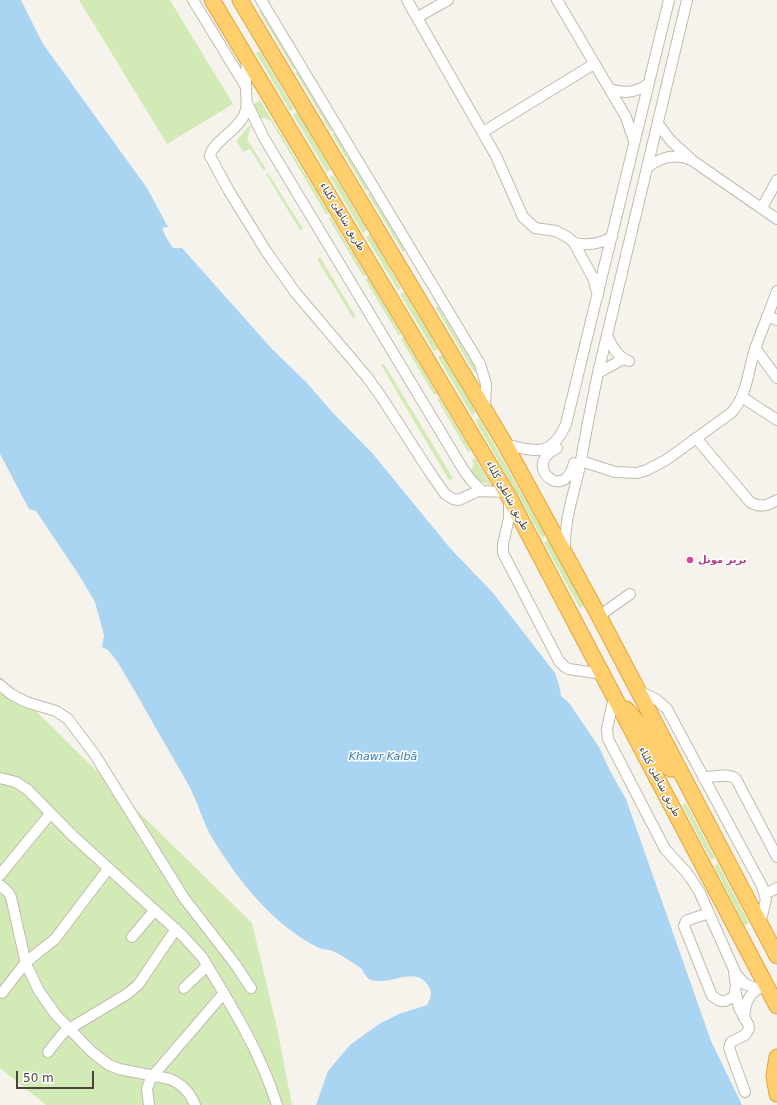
<!DOCTYPE html>
<html>
<head>
<meta charset="utf-8">
<style>
	body { margin:0 }
	#map { position:relative; width:777px; height:1105px; overflow:hidden; background:#f6f3ec; font-family:"DejaVu Sans",sans-serif }
	canvas { display:block }
	.scale { position:absolute; left:16px; top:1071px; width:78px; height:18px; box-sizing:border-box; border:2px solid #4b4439; border-top:0; padding-left:5px; font-size:12px; line-height:14px; white-space:nowrap; color:#4b4439; -webkit-text-stroke:3px #fff; paint-order:stroke }
</style>
</head>
<body>
<div id="map">
<canvas width="777" height="1105"></canvas>
<div class="scale">50 m</div>
</div>
<script>
const context = document.querySelector('canvas').getContext('2d');
context.lineJoin = 'round';
function paint(path, color) { context.fillStyle = color; context.fill(path, 'evenodd'); }
function strokePath(path, color, width, dash) { context.strokeStyle = color; context.lineWidth = width; context.lineCap = dash ? 'butt' : 'round'; context.setLineDash(dash || []); context.stroke(path); }
function drawText(font, color, halo, rows, align = 'center') {
  context.font = font + ' "DejaVu Sans","Noto Naskh Arabic",sans-serif'; context.lineWidth = 3; context.setLineDash([]); context.textBaseline = 'middle'; context.strokeStyle = halo; context.fillStyle = color; for (const [text, x, y, turn = 0] of rows) {
    context.save(); context.translate(x, y); context.rotate((+turn || 0) * Math.PI / 180); context.textAlign = isNaN(turn) ? turn : align; if (halo) context.strokeText(text, 0, 0); context.fillText(text, 0, 0); context.restore();
  }
}
paint(new Path2D(`
	M 79,0 L 170,0 L 233,104 L 167,144 Z
	M 261,10 L 296,68 L 294,70 L 259,11 Z
	M 260,51 L 294,109 L 290,111 L 256,53 Z
	M 298,71 L 333,130 L 330,131 L 296,73 Z
	M 260,100 L 329,213 L 326,214 L 271,121 L 267,119 L 258,117 L 252,106 Z
	M 297,112 L 331,170 L 327,172 L 293,115 Z
	M 250,125 L 251,126 L 247,139 L 266,169 L 264,171 L 250,149 L 243,152 L 237,142 L 237,140 Z
	M 335,133 L 369,190 L 366,191 L 332,134 Z
	M 268,173 L 303,229 L 300,230 L 266,174 Z
	M 334,175 L 367,230 L 363,233 L 330,177 Z
	M 370,192 L 405,250 L 403,252 L 368,194 Z
	M 331,217 L 366,275 L 363,276 L 329,219 Z
	M 370,234 L 401,288 L 398,290 L 366,237 Z
	M 320,257 L 356,317 L 353,318 L 317,259 Z
	M 368,277 L 401,334 L 399,336 L 365,279 Z
	M 404,292 L 438,349 L 434,351 L 400,294 Z
	M 438,306 L 477,370 L 474,372 L 436,308 Z
	M 404,338 L 437,394 L 434,395 L 401,339 Z
	M 442,355 L 476,412 L 472,415 L 438,357 Z
	M 384,364 L 453,478 L 449,480 L 381,365 Z
	M 439,398 L 471,451 L 468,452 L 437,399 Z
	M 479,418 L 546,536 L 542,538 L 475,420 Z
	M 475,458 L 491,485 L 479,481 L 468,471 C 473,468 476,465 472,460 Z
	M 548,540 L 584,606 L 580,608 L 544,543 Z
	M 0,676 L 252,923 L 277,1028 L 292,1105 L 46,1105 L 0,1068 Z
	M 686,803 L 715,858 L 711,860 L 682,805 Z
	M 718,864 L 749,923 L 745,926 L 714,866 Z`), '#d2eab5');
paint(new Path2D(`
	M 0,0 L 21,0 L 43,44 L 147,188 L 168,227 L 162,228 L 166,237 L 173,248 L 182,248 L 272,349 L 307,383 L 333,413 L 373,454 L 450,548 L 493,593 L 555,673 L 559,685 L 561,696 L 569,703 L 599,747 L 610,771 L 626,799 L 711,1041 L 742,1105 L 316,1105 L 328,1071 L 350,1045 L 379,1024 L 399,1014 L 427,1005 C 431,997 433,993 428,985 C 414,965 391,986 371,980 C 365,978 364,970 359,967 C 354,963 339,954 333,951 C 329,949 323,950 319,948 C 313,945 306,941 300,937 C 264,913 233,873 211,836 C 202,820 197,800 188,784 C 164,743 141,701 117,661 L 108,650 L 102,647 L 104,635 L 95,602 L 79,575 L 36,511 L 29,509 L 0,454 Z`), '#a9d4f2');
const minor = new Path2D(`
	M 193,0 L 246,87
	M 261,0 L 480,364 L 486,384 L 485,408
	M 407,0 L 496,156 L 523,217 L 535,228 L 556,231 L 569,238 L 574,243 L 593,278 L 598,295
	M 557,0 L 626,117 L 634,141
	M 418,17 L 448,0
	M 247,60 C 246,69 246,79 246,88 C 246,97 248,105 245,113 C 239,130 211,143 210,156 L 229,191 L 266,251 L 295,292 L 367,377 L 382,398 L 429,471 L 445,494 L 453,499 L 459,500 L 478,491 L 506,492
	M 610,89 C 624,94 637,93 649,83
	M 247,103 L 264,138 L 463,469 L 470,479 L 482,491
	M 658,124 L 671,141 L 693,161 L 777,219
	M 483,132 L 594,64
	M 648,167 C 661,157 675,153 691,160
	M 762,208 L 777,180
	M 574,243 C 588,246 600,244 612,237
	M 767,316 L 777,320
	M 607,336 C 612,346 618,358 629,361
	M 755,348 L 777,378
	M 598,373 L 623,359
	M 742,397 L 777,420
	M 696,438 L 750,502 C 760,508 767,506 777,500
	M 505,444 C 535,452 552,457 566,424 L 669,0
	M 557,448 C 553,451 547,453 545,458 C 534,475 566,498 574,463
	M 581,461 L 615,472 L 637,473 L 647,470 L 666,460 L 731,413 C 747,397 748,370 755,349 C 762,330 770,310 777,291
	M 509,501 L 509,518 L 503,544 L 503,553 L 559,661 L 565,667 L 569,669 L 602,674
	M 565,551 C 564,516 575,493 581,460 C 586,431 592,402 598,373 L 687,0
	M 599,616 L 630,594
	M 0,685 L 11,694 L 26,702 L 56,711 L 68,719 L 95,755 L 184,898 L 235,964 L 251,988
	M 638,690 L 657,700 L 667,709 L 762,886 L 766,899 L 760,924
	M 614,697 L 607,729 L 608,739 L 665,849 L 687,873 L 699,891 L 736,974 L 745,984 L 758,989
	M 703,777 C 714,778 728,772 736,779 L 777,857
	M 0,778 L 16,782 L 28,790 L 72,835 L 183,936 L 202,957 C 231,1005 260,1051 277,1105
	M 0,875 L 50,814
	M 0,885 L 8,892 L 11,897 L 26,964 L 39,991 L 56,1015 L 92,1052 L 109,1065 L 119,1069 L 170,1079 C 182,1084 190,1092 195,1105
	M 765,894 L 777,888
	M 709,913 L 688,920 L 686,921 L 684,926 L 712,996 L 720,1001 L 725,1001 L 734,997 L 736,986 L 734,972
	M 132,937 L 155,910
	M 184,988 L 207,966
	M 2,993 L 26,962 L 55,939 L 108,869
	M 736,994 L 739,1008 L 748,1024 L 749,1029 L 745,1035 L 731,1042 L 729,1048 L 745,1092
	M 744,1018 C 745,1004 748,993 762,987
	M 48,1052 L 64,1032 L 127,994 L 138,985 L 176,929
	M 149,1105 L 147,1089 L 151,1078 L 224,993`);
const highway = new Path2D(`
	M 212,0 L 509,497 L 777,1006
	M 240,0 L 505,444 L 599,616 L 777,956
	M 626,709 L 643,728 L 661,762 L 671,769 L 679,769
	M 777,1057 L 774,1076 L 777,1094`);
strokePath(minor, '#c2bbae', 12);
strokePath(highway, '#e0a43c', 17);
strokePath(minor, '#fff', 10);
strokePath(highway, '#ffcf6e', 15);
for (const [x, y, r, color] of [
	[690,560,4,"#d1479c"]
]) { const dot = new Path2D(); dot.arc(x, y, r, 0, 2 * Math.PI); context.fillStyle = color; context.fill(dot); strokePath(dot, '#fff', 1.5); }
drawText('10px', '#4b4439', '#fff', [
	["طريق شاطئ كلباء",342,217,59],
	["طريق شاطئ كلباء",507,496,61],
	["طريق شاطئ كلباء",659,782,62]
]);
drawText('bold 10px', '#b23c85', '#fff', [
	["بريز موتل",698,560]
], 'left');
drawText('italic 11px', '#2e7ab2', '#fff', [
	["Khawr Kalbā",383,757]
]);
</script>
</body>
</html>
